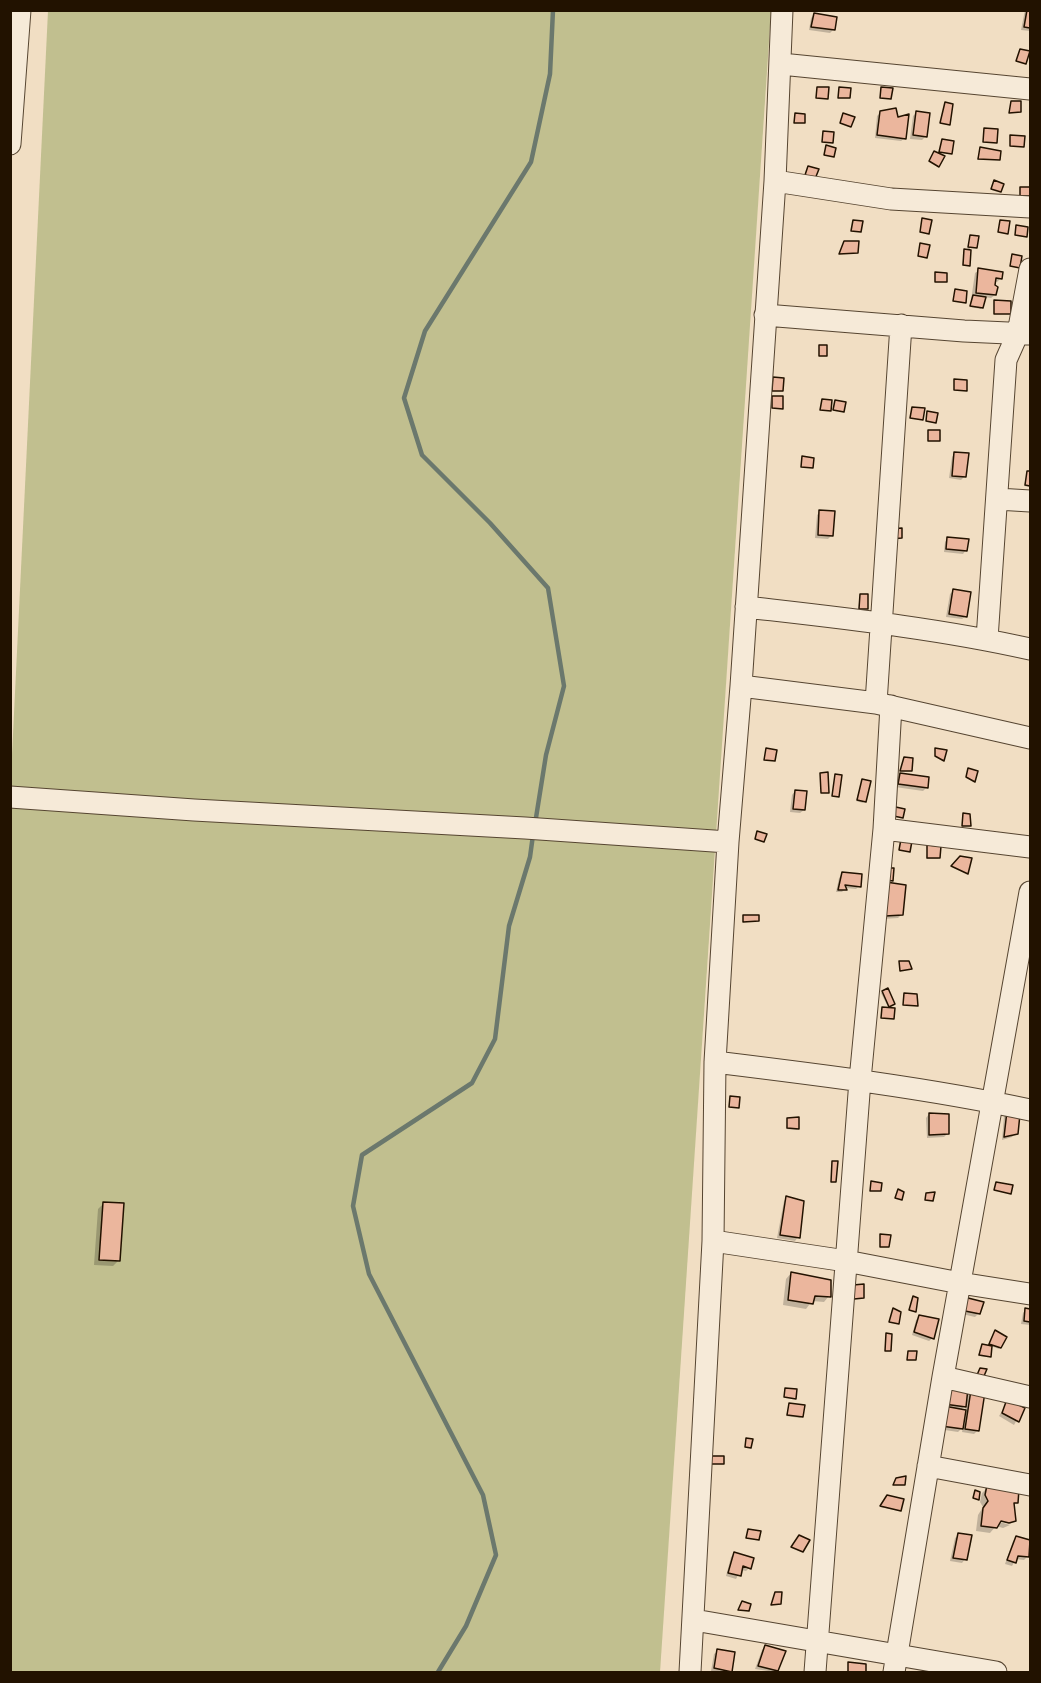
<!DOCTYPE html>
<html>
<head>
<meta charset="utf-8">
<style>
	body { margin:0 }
	#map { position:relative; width:1041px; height:1683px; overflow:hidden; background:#f1dec3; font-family:"Gentium Book Plus",serif }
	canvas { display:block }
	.frame { position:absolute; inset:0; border:12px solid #221200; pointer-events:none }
</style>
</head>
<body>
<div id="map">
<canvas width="1041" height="1683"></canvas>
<div class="frame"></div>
</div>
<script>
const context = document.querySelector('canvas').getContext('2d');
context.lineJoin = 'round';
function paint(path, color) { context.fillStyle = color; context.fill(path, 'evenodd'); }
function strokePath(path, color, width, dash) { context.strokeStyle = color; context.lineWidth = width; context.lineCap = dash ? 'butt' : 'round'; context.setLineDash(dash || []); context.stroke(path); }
paint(new Path2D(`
	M 48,11 L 771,11 L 660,1672 L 11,1672 L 10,796 Z`), '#c1bf8f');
paint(new Path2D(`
	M 1025,10 L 1030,10 L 1030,31 L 1021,30 Z
	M 814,15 L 833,30 L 830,33 L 809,30 L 811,18 Z
	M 881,112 L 905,138 L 901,141 L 875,138 L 877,116 Z
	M 916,113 L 925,137 L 922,140 L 910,139 L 913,116 Z
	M 980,149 L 998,160 L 977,160 Z
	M 970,237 L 976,247 L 970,248 L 968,266 L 962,266 L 964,252 L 967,251 Z
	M 979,270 L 1000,279 L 997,282 L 994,281 L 995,295 L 991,298 L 984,297 L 981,309 L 970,307 L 975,273 Z
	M 1030,446 L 1030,463 L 1029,463 L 1029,447 Z
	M 955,453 L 965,476 L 961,480 L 949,478 L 952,457 Z
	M 1027,472 L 1030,473 L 1030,487 L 1024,486 Z
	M 820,512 L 832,535 L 828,539 L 815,538 L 817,515 Z
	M 948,538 L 966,550 L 963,554 L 944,552 L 945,542 Z
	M 953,591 L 966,616 L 962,619 L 946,617 L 950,594 Z
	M 860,595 L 866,609 L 865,610 L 858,610 Z
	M 900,774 L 927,778 L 926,788 L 923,791 L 895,787 L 897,778 Z
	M 862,780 L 864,801 L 863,803 L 856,801 Z
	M 795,791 L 804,810 L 800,813 L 790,812 L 792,795 Z
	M 928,847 L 939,858 L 938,859 L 926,859 Z
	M 842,874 L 859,886 L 856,889 L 846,888 L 842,892 L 836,892 L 839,878 Z
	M 891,880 L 888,884 L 901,915 L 898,918 L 882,919 L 885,881 Z
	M 882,992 L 892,1005 L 888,1007 L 881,993 Z
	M 1007,1113 L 1016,1133 L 1012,1137 L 1002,1140 L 1004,1116 Z
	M 929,1114 L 947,1134 L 944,1137 L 927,1138 L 926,1118 Z
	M 788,1119 L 798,1129 L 797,1130 L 786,1129 Z
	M 787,1198 L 798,1237 L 795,1241 L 777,1238 L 784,1201 Z
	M 104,1203 L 118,1261 L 113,1266 L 94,1265 L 98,1209 Z
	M 791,1273 L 829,1296 L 824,1302 L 812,1301 L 806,1309 L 783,1305 L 786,1279 Z
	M 961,1302 L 979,1313 L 975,1317 L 958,1313 Z
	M 1026,1309 L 1030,1310 L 1030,1325 L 1021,1324 L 1023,1313 Z
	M 919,1317 L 933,1338 L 929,1341 L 912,1335 L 916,1320 Z
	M 994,1333 L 1000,1347 L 999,1349 L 991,1346 L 988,1357 L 978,1356 L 981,1347 L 987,1347 Z
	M 971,1391 L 977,1431 L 974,1434 L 962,1432 L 963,1427 L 958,1432 L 938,1429 L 942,1407 L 966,1397 ZM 966,1404 L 965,1411 L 960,1411 Z
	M 1008,1401 L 1023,1409 L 1014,1425 L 999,1416 Z
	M 789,1405 L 802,1416 L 800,1418 L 786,1416 Z
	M 988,1487 L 1016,1502 L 1013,1506 L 1014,1520 L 1010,1524 L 1010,1522 L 993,1520 L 1010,1525 L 1003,1528 L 996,1526 L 990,1533 L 976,1531 L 978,1515 L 983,1507 L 980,1502 L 982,1493 Z
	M 886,1498 L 899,1511 L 880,1507 Z
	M 959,1535 L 965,1559 L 962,1563 L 950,1561 L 955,1538 Z
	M 1017,1538 L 1030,1542 L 1028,1556 L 1024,1560 L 1016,1559 L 1012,1566 L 1005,1564 L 1013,1541 Z
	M 735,1553 L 749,1568 L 746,1571 L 741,1570 L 736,1579 L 726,1576 L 731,1557 Z
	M 766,1646 L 777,1670 L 775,1672 L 755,1669 L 762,1650 Z
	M 718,1651 L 730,1671 L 729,1672 L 711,1671 L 714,1654 Z`), '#0003');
strokePath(new Path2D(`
	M 535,824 L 546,755 L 564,686 L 548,588 L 490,523 L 422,455 L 404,398 L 425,331 L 531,162 L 550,74 L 553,10
	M 438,1672 L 466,1626 L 496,1555 L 483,1495 L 369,1274 L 353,1206 L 362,1155 L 472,1083 L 495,1039 L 509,926 L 530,857 L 533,835`), '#6b786d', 4.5);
const building = new Path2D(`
	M 1027,10 L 1030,10 L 1030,28 L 1024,27 Z
	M 814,13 L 837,17 L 835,30 L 811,27 Z
	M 1020,49 L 1030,51 L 1026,64 L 1016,61 Z
	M 817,87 L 829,87 L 828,99 L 816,98 Z
	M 839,87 L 851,88 L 850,98 L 838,98 Z
	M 881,87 L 893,88 L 891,99 L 880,98 Z
	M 1011,101 L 1021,101 L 1021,112 L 1009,113 Z
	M 945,102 L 953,104 L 950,125 L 940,123 Z
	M 896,108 L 898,117 L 909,114 L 906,139 L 877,135 L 880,111 Z
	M 916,111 L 930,113 L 927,137 L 913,135 Z
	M 795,113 L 805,114 L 805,123 L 794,123 Z
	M 843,113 L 855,117 L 851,127 L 840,123 Z
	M 984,128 L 998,129 L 997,143 L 983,142 Z
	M 823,131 L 834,132 L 833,143 L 822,142 Z
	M 1010,135 L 1025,136 L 1024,147 L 1010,146 Z
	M 942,139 L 954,141 L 952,154 L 939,152 Z
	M 826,145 L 836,148 L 834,157 L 824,155 Z
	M 980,147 L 1001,151 L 1000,160 L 978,159 Z
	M 934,151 L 945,156 L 939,167 L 929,161 Z
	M 808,166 L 819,169 L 815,179 L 805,175 Z
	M 994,180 L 1004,184 L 1001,192 L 991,189 Z
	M 1020,187 L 1030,187 L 1030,196 L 1020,196 Z
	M 922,218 L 932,220 L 929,234 L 920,232 Z
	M 853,220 L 863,221 L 861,232 L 851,231 Z
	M 1000,220 L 1010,221 L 1008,234 L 998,232 Z
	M 1016,225 L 1028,227 L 1027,237 L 1015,235 Z
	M 970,235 L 979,236 L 977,248 L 968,247 Z
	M 844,241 L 859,241 L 858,253 L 839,254 Z
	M 920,243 L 930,245 L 927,258 L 918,256 Z
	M 964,249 L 971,250 L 970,266 L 963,265 Z
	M 1012,254 L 1022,256 L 1020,268 L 1010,266 Z
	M 978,268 L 1003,272 L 1002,279 L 996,278 L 995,285 L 998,287 L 996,295 L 976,293 Z
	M 935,272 L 947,273 L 947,282 L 935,282 Z
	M 955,289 L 967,291 L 966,303 L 953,301 Z
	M 973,295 L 986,297 L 983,308 L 970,306 Z
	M 994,300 L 1011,301 L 1011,314 L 994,314 Z
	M 819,345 L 827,345 L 827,356 L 819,356 Z
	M 773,377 L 784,378 L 783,391 L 772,391 Z
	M 954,379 L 967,380 L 967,391 L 954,390 Z
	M 772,396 L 783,396 L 783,409 L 772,408 Z
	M 822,399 L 832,400 L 831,411 L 820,410 Z
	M 835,400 L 846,402 L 844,412 L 833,410 Z
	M 912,407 L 925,408 L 923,420 L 910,418 Z
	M 927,411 L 938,413 L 936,423 L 926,421 Z
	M 928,430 L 940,430 L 940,441 L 928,441 Z
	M 954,452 L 969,453 L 966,477 L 952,476 Z
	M 802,456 L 814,458 L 813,468 L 801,467 Z
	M 1027,471 L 1030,471 L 1030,486 L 1025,485 Z
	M 819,510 L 835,511 L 833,536 L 818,535 Z
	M 902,528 L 902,538 L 890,539 L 889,529 Z
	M 947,537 L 969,539 L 967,551 L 946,549 Z
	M 953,589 L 971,592 L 967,617 L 949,614 Z
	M 860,594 L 868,594 L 868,609 L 859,609 Z
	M 766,748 L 777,750 L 775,761 L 764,760 Z
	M 935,748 L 947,750 L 944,761 L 935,756 Z
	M 904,757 L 913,758 L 912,771 L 900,771 Z
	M 968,768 L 978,771 L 975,782 L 966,777 Z
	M 828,772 L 829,793 L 821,793 L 820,773 Z
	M 900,773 L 929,777 L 928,788 L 898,784 Z
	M 835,774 L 842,775 L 839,797 L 832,796 Z
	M 862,779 L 871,781 L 866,802 L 857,800 Z
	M 795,790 L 807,791 L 805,810 L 793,809 Z
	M 891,806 L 905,809 L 903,818 L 889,815 Z
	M 963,813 L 970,814 L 971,826 L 962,826 Z
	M 757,831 L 767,834 L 764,842 L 755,839 Z
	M 901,839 L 912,841 L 910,852 L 899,850 Z
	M 927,845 L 941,846 L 940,858 L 927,858 Z
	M 960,856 L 972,858 L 968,874 L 951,866 Z
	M 887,868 L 894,868 L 893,881 L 886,880 Z
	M 842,872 L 862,874 L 861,887 L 845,885 L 847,890 L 838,890 Z
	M 886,882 L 906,885 L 903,915 L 885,916 Z
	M 743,915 L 759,915 L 759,921 L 743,922 Z
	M 899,961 L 909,961 L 912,969 L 900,971 Z
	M 888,988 L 895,1004 L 889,1007 L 882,991 Z
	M 904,993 L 917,994 L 918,1006 L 903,1005 Z
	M 882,1007 L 895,1008 L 894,1019 L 881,1018 Z
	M 730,1096 L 740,1097 L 739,1108 L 729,1107 Z
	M 1007,1111 L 1020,1114 L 1018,1134 L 1004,1137 Z
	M 929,1113 L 949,1114 L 949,1134 L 929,1135 Z
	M 799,1117 L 799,1129 L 787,1128 L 787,1118 Z
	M 832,1161 L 838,1161 L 836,1182 L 831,1182 Z
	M 871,1181 L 882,1183 L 881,1191 L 870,1191 Z
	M 996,1182 L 1013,1185 L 1011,1194 L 994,1190 Z
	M 898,1189 L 904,1192 L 902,1200 L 895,1198 Z
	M 935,1192 L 933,1201 L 925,1200 L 926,1193 Z
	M 786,1196 L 804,1201 L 800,1238 L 780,1235 Z
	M 103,1202 L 124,1203 L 120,1261 L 99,1260 Z
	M 880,1234 L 891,1235 L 889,1247 L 880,1247 Z
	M 791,1272 L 831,1280 L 831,1297 L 815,1296 L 813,1304 L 788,1300 Z
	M 864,1284 L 864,1298 L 854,1299 L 853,1285 Z
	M 913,1296 L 918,1298 L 916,1312 L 909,1310 Z
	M 964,1297 L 984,1302 L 980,1314 L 960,1310 Z
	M 893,1308 L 901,1312 L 899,1324 L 889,1322 Z
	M 1025,1308 L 1030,1309 L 1030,1322 L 1024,1321 Z
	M 919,1315 L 939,1319 L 934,1339 L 914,1332 Z
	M 995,1330 L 1007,1337 L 1001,1348 L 989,1344 Z
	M 886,1333 L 892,1334 L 891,1351 L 885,1351 Z
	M 982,1344 L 992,1346 L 991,1357 L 979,1355 Z
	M 908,1351 L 917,1351 L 916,1360 L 907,1360 Z
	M 980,1368 L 987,1369 L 984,1376 L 977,1375 Z
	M 947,1385 L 968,1388 L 966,1407 L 944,1404 Z
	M 785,1388 L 797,1389 L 796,1399 L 784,1397 Z
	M 971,1390 L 985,1392 L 979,1431 L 965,1429 Z
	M 1007,1399 L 1025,1408 L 1019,1422 L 1002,1413 Z
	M 789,1403 L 805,1405 L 803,1417 L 787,1415 Z
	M 944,1406 L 966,1410 L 963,1429 L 941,1426 Z
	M 746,1438 L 753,1439 L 751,1448 L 745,1447 Z
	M 708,1456 L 724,1456 L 724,1464 L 709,1464 Z
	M 906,1476 L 905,1485 L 893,1485 L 896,1478 Z
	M 987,1485 L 1019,1489 L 1018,1503 L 1014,1503 L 1016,1521 L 1009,1523 L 1001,1521 L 997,1528 L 981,1526 L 983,1508 L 988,1501 L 985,1495 Z
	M 975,1490 L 980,1492 L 979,1500 L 973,1498 Z
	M 887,1495 L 904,1499 L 901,1511 L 880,1506 Z
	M 748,1529 L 761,1531 L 759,1540 L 746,1538 Z
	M 958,1533 L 972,1535 L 967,1560 L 953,1558 Z
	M 799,1535 L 810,1540 L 803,1552 L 791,1547 Z
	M 1016,1536 L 1030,1540 L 1029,1557 L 1018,1556 L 1016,1563 L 1007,1560 Z
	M 734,1552 L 754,1558 L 751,1569 L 743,1566 L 741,1576 L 728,1573 Z
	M 775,1592 L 782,1592 L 781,1604 L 771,1605 Z
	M 742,1601 L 751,1604 L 749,1611 L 738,1610 Z
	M 765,1645 L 786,1651 L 778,1671 L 758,1666 Z
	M 717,1649 L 735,1652 L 732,1672 L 714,1668 Z
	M 848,1662 L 866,1664 L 866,1672 L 848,1672 Z`);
paint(building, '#ebb69d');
strokePath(building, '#221200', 1.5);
const minor = new Path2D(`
	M 781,64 L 1030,89
	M 10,144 L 20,10
	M 775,181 L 891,199 L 1030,207
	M 765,315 L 964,331 L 1030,334
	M 997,499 L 1030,501
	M 746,607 C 841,618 937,628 1030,649
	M 987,639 L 1006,360 L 1018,333 L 1030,269
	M 741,686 L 876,703 L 1030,738
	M 876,703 L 901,325
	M 10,797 L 194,810 L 525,828 L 728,842
	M 884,829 L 1030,847
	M 715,1062 C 821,1075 927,1088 1030,1110
	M 713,1241 L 846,1261 L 960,1283 L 1030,1294
	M 943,1377 L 1030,1397
	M 928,1466 L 1030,1485
	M 694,1620 L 996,1672
	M 690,1672 L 713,1241 L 715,1062 L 728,842 L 741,686 L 775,181 L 782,10
	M 815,1672 L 860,1080 L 884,829 L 891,706
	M 894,1672 L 943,1377 L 1030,892`);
strokePath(minor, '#564531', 23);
strokePath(minor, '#f6ead8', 21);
</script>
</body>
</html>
